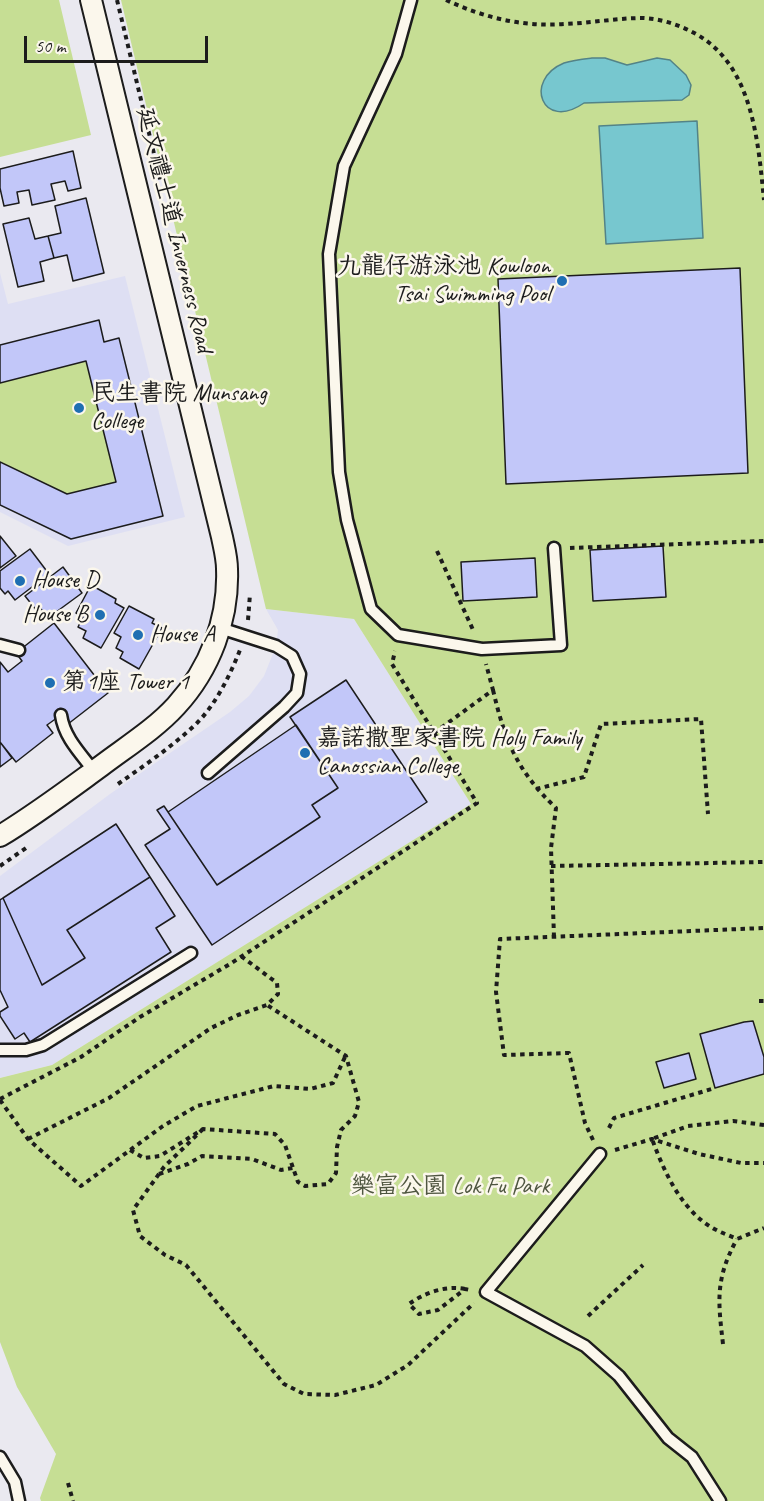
<!DOCTYPE html>
<html>
<head>
<meta charset="utf-8">
<style>
	body { margin:0 }
	#map { position:relative; width:764px; height:1501px; overflow:hidden; background:#eae9f0; font-family:Caveat,sans-serif }
	canvas { display:block }
	.scale { position:absolute; left:24px; top:36px; width:184px; height:27px; box-sizing:border-box; border:3px solid #1c1c1c; border-top:0; padding-left:8px; font-size:18px; line-height:21px; white-space:nowrap; color:#1c1c1c; -webkit-text-stroke:4px #fbf7ec; paint-order:stroke }
</style>
</head>
<body>
<div id="map">
<canvas width="764" height="1501"></canvas>
<div class="scale">50 m</div>
</div>
<script>
const context = document.querySelector('canvas').getContext('2d');
context.lineJoin = 'round';
function paint(path, color) { context.fillStyle = color; context.fill(path, 'evenodd'); }
function strokePath(path, color, width, dash) { context.strokeStyle = color; context.lineWidth = width; context.lineCap = dash ? 'butt' : 'round'; context.setLineDash(dash || []); context.stroke(path); }
function drawText(font, color, halo, rows, align = 'center') {
  context.font = font + ' Caveat,"LXGW WenKai TC",sans-serif'; context.lineWidth = 5; context.setLineDash([]); context.textBaseline = 'middle'; context.strokeStyle = halo; context.fillStyle = color; for (const [text, x, y, turn = 0] of rows) {
    context.save(); context.translate(x, y); context.rotate((+turn || 0) * Math.PI / 180); context.textAlign = isNaN(turn) ? turn : align; if (halo) context.strokeText(text, 0, 0); context.fillText(text, 0, 0); context.restore();
  }
}
paint(new Path2D(`
	M 0,273 L 8,304 L 125,276 L 185,517 L 68,546 L 0,512 Z
	M 266,609 L 354,619 L 471,804 L 52,1065 L 0,1078 L 0,876 L 110,794 L 230,712 L 249,696 L 264,676 L 276,646 L 278,630 Z`), '#dedff3');
paint(new Path2D(`
	M 0,0 L 59,0 L 91,135 L 0,157 Z
	M 121,0 L 764,0 L 764,1501 L 41,1501 L 40,1498 L 56,1454 L 17,1387 L 0,1342 L 0,1078 L 52,1065 L 471,804 L 354,619 L 266,609 Z
	M 86,361 L 116,482 L 67,494 L 0,462 L 0,383 Z`), '#c6de94');
const water = new Path2D(`
	M 592,58 L 605,58 L 627,65 L 657,58 L 670,60 L 686,75 L 691,85 L 689,95 L 682,100 L 584,103 C 542,132 523,80 564,63 C 573,60 583,59 592,58 Z
	M 697,121 L 703,238 L 606,244 L 599,126 Z`);
paint(water, '#77c7cf');
strokePath(water, '#538387', 1.5);
const building = new Path2D(`
	M 73,151 L 81,188 L 68,191 L 65,181 L 51,184 L 55,200 L 32,205 L 29,190 L 17,192 L 19,203 L 4,206 L 0,188 L 0,169 Z
	M 86,198 L 104,273 L 73,281 L 67,255 L 54,258 L 48,236 L 61,233 L 55,206 Z
	M 29,218 L 35,239 L 48,236 L 54,258 L 40,262 L 44,281 L 18,287 L 3,224 Z
	M 740,268 L 748,473 L 506,484 L 498,279 Z
	M 99,320 L 104,342 L 119,338 L 163,516 L 71,539 L 0,505 L 0,462 L 67,494 L 116,482 L 86,361 L 0,383 L 0,345 Z
	M 0,536 L 16,556 L 0,568 Z
	M 663,546 L 666,597 L 593,601 L 590,550 Z
	M 30,549 L 49,574 L 15,600 L 8,591 L 5,594 L 0,588 L 0,571 Z
	M 535,558 L 537,597 L 463,601 L 461,562 Z
	M 63,567 L 82,593 L 48,618 L 41,609 L 37,611 L 25,596 Z
	M 91,585 L 116,599 L 115,603 L 124,608 L 101,648 L 83,638 L 86,631 L 78,627 L 83,617 L 76,613 Z
	M 129,606 L 154,619 L 152,623 L 162,628 L 139,669 L 120,658 L 123,652 L 116,648 L 121,637 L 114,633 Z
	M 54,623 L 108,693 L 68,724 L 61,715 L 47,725 L 53,733 L 16,762 L 0,742 L 0,662 L 8,672 L 22,661 L 16,653 Z
	M 346,680 L 427,802 L 212,945 L 145,845 L 170,829 L 157,810 L 164,806 L 217,885 L 320,817 L 312,805 L 338,788 L 290,717 Z
	M 296,725 L 338,788 L 312,805 L 320,817 L 217,885 L 168,812 Z
	M 0,742 L 12,758 L 0,767 Z
	M 116,824 L 150,877 L 67,930 L 85,958 L 42,985 L 3,898 Z
	M 150,877 L 175,916 L 156,928 L 171,952 L 30,1042 L 24,1033 L 15,1039 L 0,1016 L 0,1012 L 8,1007 L 0,990 L 0,900 L 3,898 L 42,985 L 85,958 L 67,930 Z
	M 753,1021 L 764,1057 L 764,1074 L 715,1088 L 700,1034 L 744,1022 Z
	M 689,1053 L 696,1079 L 664,1088 L 656,1062 Z`);
paint(building, '#c2c7f9');
strokePath(building, '#1c1c1c', 1.5);
const lane = new Path2D(`
	M 411,0 L 396,54 L 344,166 L 329,254 L 339,472 L 347,520 L 371,609 L 398,635 L 482,649 L 561,645 L 554,548
	M 0,645 L 19,650
	M 61,715 C 64,737 80,753 94,771
	M 208,773 L 284,707 L 297,693 L 300,674 L 292,656 L 276,646 L 220,628
	M 0,1050 L 26,1050 L 43,1045 L 191,953
	M 600,1154 L 486,1292 L 585,1346 L 619,1376 L 668,1438 L 692,1457 L 720,1501
	M 0,1457 L 15,1482 L 19,1501`);
const street = new Path2D(`
	M 0,836 C 35,815 68,790 101,766 C 126,747 155,729 176,706 C 210,669 229,619 227,569 C 227,558 224,547 222,537 L 91,0`);
strokePath(lane, '#1c1c1c', 15);
strokePath(street, '#1c1c1c', 24);
strokePath(new Path2D(`
	M 117,0 L 161,183
	M 446,0 C 485,18 522,27 565,24 C 591,23 617,18 643,18 C 662,19 680,25 696,34 C 753,66 758,141 764,200
	M 570,548 L 764,541
	M 437,551 L 474,632
	M 248,620 L 250,594
	M 493,690 C 505,741 517,771 556,808 L 551,848 L 554,937
	M 434,733 L 493,690 L 486,664
	M 118,784 C 145,765 173,746 197,723 C 216,704 230,675 240,650
	M 536,789 L 584,777 L 601,724 L 701,719 L 708,814
	M 0,866 L 26,848
	M 551,866 L 764,862
	M 759,1001 L 764,1001
	M 0,1099 L 81,1057 L 140,1017 L 230,964 L 477,803 L 392,664 L 395,651
	M 0,1100 L 28,1139 L 81,1186 L 163,1126 L 197,1106 L 274,1086 L 310,1089 L 333,1083 L 345,1057
	M 764,1125 L 733,1121 L 688,1126 L 652,1139 C 664,1171 680,1208 711,1227 C 719,1232 728,1235 737,1239 L 764,1228
	M 609,1128 L 614,1118 L 715,1088
	M 203,1129 L 164,1167 L 133,1210 L 140,1236 L 165,1255 L 186,1265 L 284,1384 L 304,1394 L 335,1395 L 376,1385 L 408,1365 L 474,1303
	M 28,1139 L 109,1098 L 211,1028 L 238,1015 L 267,1005 L 278,994 L 277,983 L 241,956
	M 593,1140 L 585,1123 L 569,1053 L 504,1055 L 496,992 L 500,939 L 764,928
	M 130,1150 L 144,1158 L 160,1156 L 203,1129 L 275,1134 L 285,1145 L 298,1182 L 305,1186 L 328,1184 L 336,1173 L 337,1147 L 341,1130 L 355,1116 L 359,1102 L 346,1056 L 267,1005
	M 615,1150 L 652,1139 L 699,1154 L 741,1163 L 764,1163
	M 159,1174 L 188,1164 L 202,1156 L 252,1159 L 281,1170 L 293,1168
	M 465,1289 C 446,1285 424,1293 409,1304 L 419,1314 L 438,1310 L 465,1289 L 470,1290
	M 588,1316 L 643,1265
	M 723,1344 C 718,1301 715,1279 737,1239
	M 68,1483 L 73,1501`), '#1c1c1c', 4, [4.5, 4.5]);
strokePath(lane, '#fbf7ec', 10);
strokePath(street, '#fbf7ec', 20);
for (const [x, y, r, color] of [
	[562,281,6,"#1f6fb2"],
	[79,408,6,"#1f6fb2"],
	[20,581,6,"#1f6fb2"],
	[100,615,6,"#1f6fb2"],
	[138,635,6,"#1f6fb2"],
	[50,683,6,"#1f6fb2"],
	[305,753,6,"#1f6fb2"]
]) { const dot = new Path2D(); dot.arc(x, y, r, 0, 2 * Math.PI); context.fillStyle = color; context.fill(dot); strokePath(dot, '#fbf7ec', 2); }
drawText('24px', '#1c1c1c', '#fbf7ec', [
	["延文禮士道 Inverness Road",174,230,76]
]);
drawText('24px', '#1c1c1c', '#fbf7ec', [
	["九龍仔游泳池 Kowloon",550,267,"right"],
	["Tsai Swimming Pool",550,295,"right"],
	["民生書院 Munsang",91,394],
	["College",91,422],
	["House D",32,581],
	["House B",88,615,"right"],
	["House A",150,635],
	["第1座 Tower 1",62,683],
	["嘉諾撒聖家書院 Holy Family",317,739],
	["Canossian College",317,767]
], 'left');
drawText('24px', '#4f5640', '#fbf7ec', [
	["樂富公園 Lok Fu Park",450,1187]
]);
</script>
</body>
</html>
